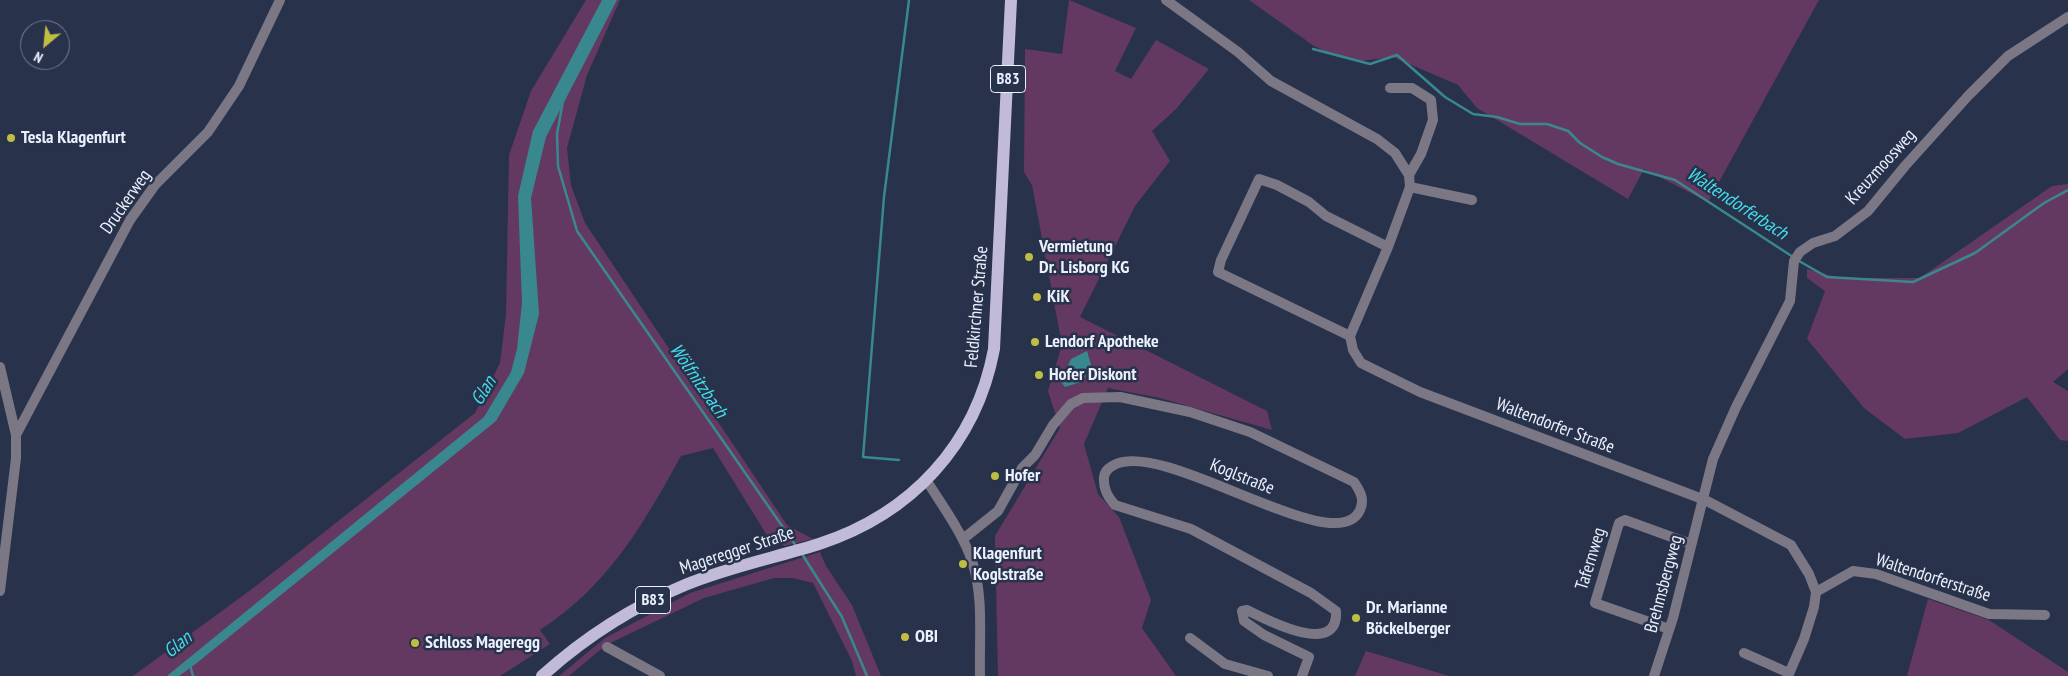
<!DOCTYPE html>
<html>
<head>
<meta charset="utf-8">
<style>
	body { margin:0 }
	#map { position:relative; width:2068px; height:676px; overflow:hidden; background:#28324b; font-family:"PT Sans Narrow",sans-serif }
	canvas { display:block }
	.north { position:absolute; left:20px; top:20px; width:50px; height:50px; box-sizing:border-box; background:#28324b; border:1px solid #767e92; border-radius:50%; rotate:208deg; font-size:14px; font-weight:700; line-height:20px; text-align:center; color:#eaf0fd }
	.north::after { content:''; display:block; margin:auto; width:18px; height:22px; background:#c0be40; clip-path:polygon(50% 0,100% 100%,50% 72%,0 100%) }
</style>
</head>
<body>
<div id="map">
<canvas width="2068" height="676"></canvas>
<div class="north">N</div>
</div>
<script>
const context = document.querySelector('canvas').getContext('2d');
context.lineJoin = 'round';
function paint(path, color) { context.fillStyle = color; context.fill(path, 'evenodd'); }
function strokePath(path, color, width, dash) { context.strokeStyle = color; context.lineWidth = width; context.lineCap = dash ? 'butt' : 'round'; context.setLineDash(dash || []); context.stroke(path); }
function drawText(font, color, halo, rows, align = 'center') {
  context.font = font + ' "PT Sans Narrow",sans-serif'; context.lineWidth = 5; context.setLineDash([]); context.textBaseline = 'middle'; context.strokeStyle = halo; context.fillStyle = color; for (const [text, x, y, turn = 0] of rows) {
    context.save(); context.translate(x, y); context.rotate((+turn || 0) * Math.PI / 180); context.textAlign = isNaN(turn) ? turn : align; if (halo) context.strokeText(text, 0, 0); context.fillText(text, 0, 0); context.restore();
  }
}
paint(new Path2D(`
	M 586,0 L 620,0 L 587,75 L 567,148 L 571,185 L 585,223 L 787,525 L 813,539 L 784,546 L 779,540 L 768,537 L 713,448 L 681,456 C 643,525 608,586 540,630 L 550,644 L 500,676 L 133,676 L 256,586 L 475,413 L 500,363 L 506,314 L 509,155 L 531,91 Z
	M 1069,0 L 1136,28 L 1115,71 L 1131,79 L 1156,40 L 1209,69 L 1176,109 L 1152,131 L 1170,161 L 1135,206 L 1080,317 L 1267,411 L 1272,430 L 1160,398 L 1108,388 L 1084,444 L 1098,494 L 1119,517 L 1151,600 L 1142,628 L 1176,676 L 998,676 L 995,536 L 1060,428 L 1048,391 L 1062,345 L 1032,185 L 1024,172 L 1025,49 L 1062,54 Z
	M 1249,0 L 1819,0 L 1708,202 L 1644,169 L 1628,199 L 1477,108 L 1458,85 L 1393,57 L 1361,61 L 1335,56 L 1314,46 Z
	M 2068,184 L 2068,369 L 2053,382 L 2068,391 L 2068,441 L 2060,440 L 2027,397 L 1958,433 L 1905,439 L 1864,408 L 1807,339 L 1825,291 L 1807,278 L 1807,269 L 1840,278 L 1920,278 L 2052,186 Z
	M 820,552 L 826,566 L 852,605 L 881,676 L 856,676 L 852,661 L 813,583 L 793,578 L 774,578 L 704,598 L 606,645 L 569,676 L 559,676 L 605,638 L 690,593 Z
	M 1928,599 L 1989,620 L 2068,672 L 2068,676 L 1907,676 Z
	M 1366,651 L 1449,676 L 1355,676 Z`), '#643961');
paint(new Path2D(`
	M 602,0 L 617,0 L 546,137 L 531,198 L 539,314 L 524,373 L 496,421 L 198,662 L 179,676 L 167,676 L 484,417 L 511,372 L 517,349 L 522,303 L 518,196 L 533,131 Z
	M 1087,351 L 1092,368 L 1081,382 L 1065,387 L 1061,382 L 1071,359 Z`), '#3a888f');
strokePath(new Path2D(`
	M 1313,49 L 1370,64 L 1397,55 L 1445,97 L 1473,114 L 1497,117 L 1520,124 L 1547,124 L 1568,131 L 1580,143 L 1602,157 L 1618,164 L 1675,180 L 1793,257
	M 563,101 L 557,134 L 558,166 L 577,231 L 796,546
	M 1799,261 L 1827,277 L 1913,282 L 1975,253 L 2044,203 L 2068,190
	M 899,460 L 863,457 L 884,197 L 909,0
	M 802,554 L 842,617 L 867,676
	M 190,665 L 193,676`), '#3a888f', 2.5);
strokePath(new Path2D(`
	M 1166,0 L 1238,52 L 1271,81 L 1377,139 L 1395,153 L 1409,175 L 1410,187 L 1388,247 L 1350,336 L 1353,350 L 1361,363 L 1420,392 L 1705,500 L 1791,545 L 1809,574 L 1816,592 L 1814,607 L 1804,639 L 1788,676
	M 1390,88 L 1412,88 L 1431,100 L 1433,120 L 1421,154 L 1409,175
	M 1410,187 L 1472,200
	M 1350,336 L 1218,272 L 1221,260 L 1259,179 L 1277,185 L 1309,202 L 1326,216 L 1388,247
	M 0,367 L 16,435 L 16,458 L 0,591
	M 16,435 L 130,220 L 155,185 L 208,132 L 239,86 L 280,0
	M 927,481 C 943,507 962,532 972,561 C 984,596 979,639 980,676
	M 963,539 L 998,511 L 1022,468 L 1035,455 L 1053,425 L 1071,404 L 1083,398 L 1120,397 L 1190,412 L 1250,432 L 1354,482 C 1360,491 1365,499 1360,510 C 1337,562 1169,441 1116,464 C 1110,467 1105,470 1104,477 C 1103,489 1108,497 1115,505 L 1191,529 L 1311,593 L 1336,611 C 1339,658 1267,620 1247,610 L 1242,611 L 1244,621 L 1264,635 L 1309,657 L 1302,676
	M 1816,592 L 1853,571 L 1876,574 L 1989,614 L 2045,615
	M 1669,629 L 1595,603 L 1619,523 L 1625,520 L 1691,544
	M 1190,638 L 1225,664 L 1268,676
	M 607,647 L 660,676
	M 1744,653 L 1789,673
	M 1654,676 L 1673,618 L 1713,459 L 1736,407 L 1790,301 L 1794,261 L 1800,252 L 1813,243 L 1835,236 L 1868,211 L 1905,166 L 1968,96 L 2008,56 L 2068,17`), '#7b7785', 10);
strokePath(new Path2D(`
	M 542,676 C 584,638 632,607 685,585 C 728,567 774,558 819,544 C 911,514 976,445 994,349 L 1011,0`), '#c2bbd7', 12);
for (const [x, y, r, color] of [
	[11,138,5,"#c0be40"],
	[1029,257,5,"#c0be40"],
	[1037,297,5,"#c0be40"],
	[1035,342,5,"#c0be40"],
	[1039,375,5,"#c0be40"],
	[995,476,5,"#c0be40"],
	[963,564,5,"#c0be40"],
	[1356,618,5,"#c0be40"],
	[905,637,5,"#c0be40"],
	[415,643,5,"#c0be40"]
]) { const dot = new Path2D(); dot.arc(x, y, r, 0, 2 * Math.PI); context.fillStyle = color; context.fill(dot); strokePath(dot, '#28324b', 2); }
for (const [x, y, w] of [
	[1008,79,35],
	[653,600,35]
]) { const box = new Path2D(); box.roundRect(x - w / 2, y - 13.5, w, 27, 4); context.fillStyle = '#28324b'; context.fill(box); strokePath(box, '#eaf0fd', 1); }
drawText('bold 16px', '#eaf0fd', null, [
	["B83",1008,79],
	["B83",653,600]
]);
drawText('bold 18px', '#eaf0fd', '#28324b', [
	["Tesla Klagenfurt",21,138],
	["Vermietung",1039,247],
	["Dr. Lisborg KG",1039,268],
	["KiK",1047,297],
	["Lendorf Apotheke",1045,342],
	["Hofer Diskont",1049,375],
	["Hofer",1005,476],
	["Klagenfurt",973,554],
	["Koglstraße",973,575],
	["Dr. Marianne",1366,608],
	["Böckelberger",1366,629],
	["OBI",915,637],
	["Schloss Mageregg",425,643]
], 'left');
drawText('18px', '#eaf0fd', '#28324b', [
	["Kreuzmoosweg",1881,167,-48],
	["Druckerweg",126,202,-55],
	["Feldkirchner Straße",977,307,-85],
	["Waltendorfer Straße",1555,426,21],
	["Koglstraße",1242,477,22],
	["Mageregger Straße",737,551,-18],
	["Tafernweg",1591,559,-73],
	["Waltendorferstraße",1933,578,18],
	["Brehmsbergweg",1664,584,-75]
]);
drawText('italic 19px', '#42deea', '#28324b', [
	["Waltendorferbach",1737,204,33],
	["Wölfnitzbach",698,381,55],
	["Glan",484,391,-58],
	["Glan",178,645,-39]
]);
</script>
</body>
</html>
